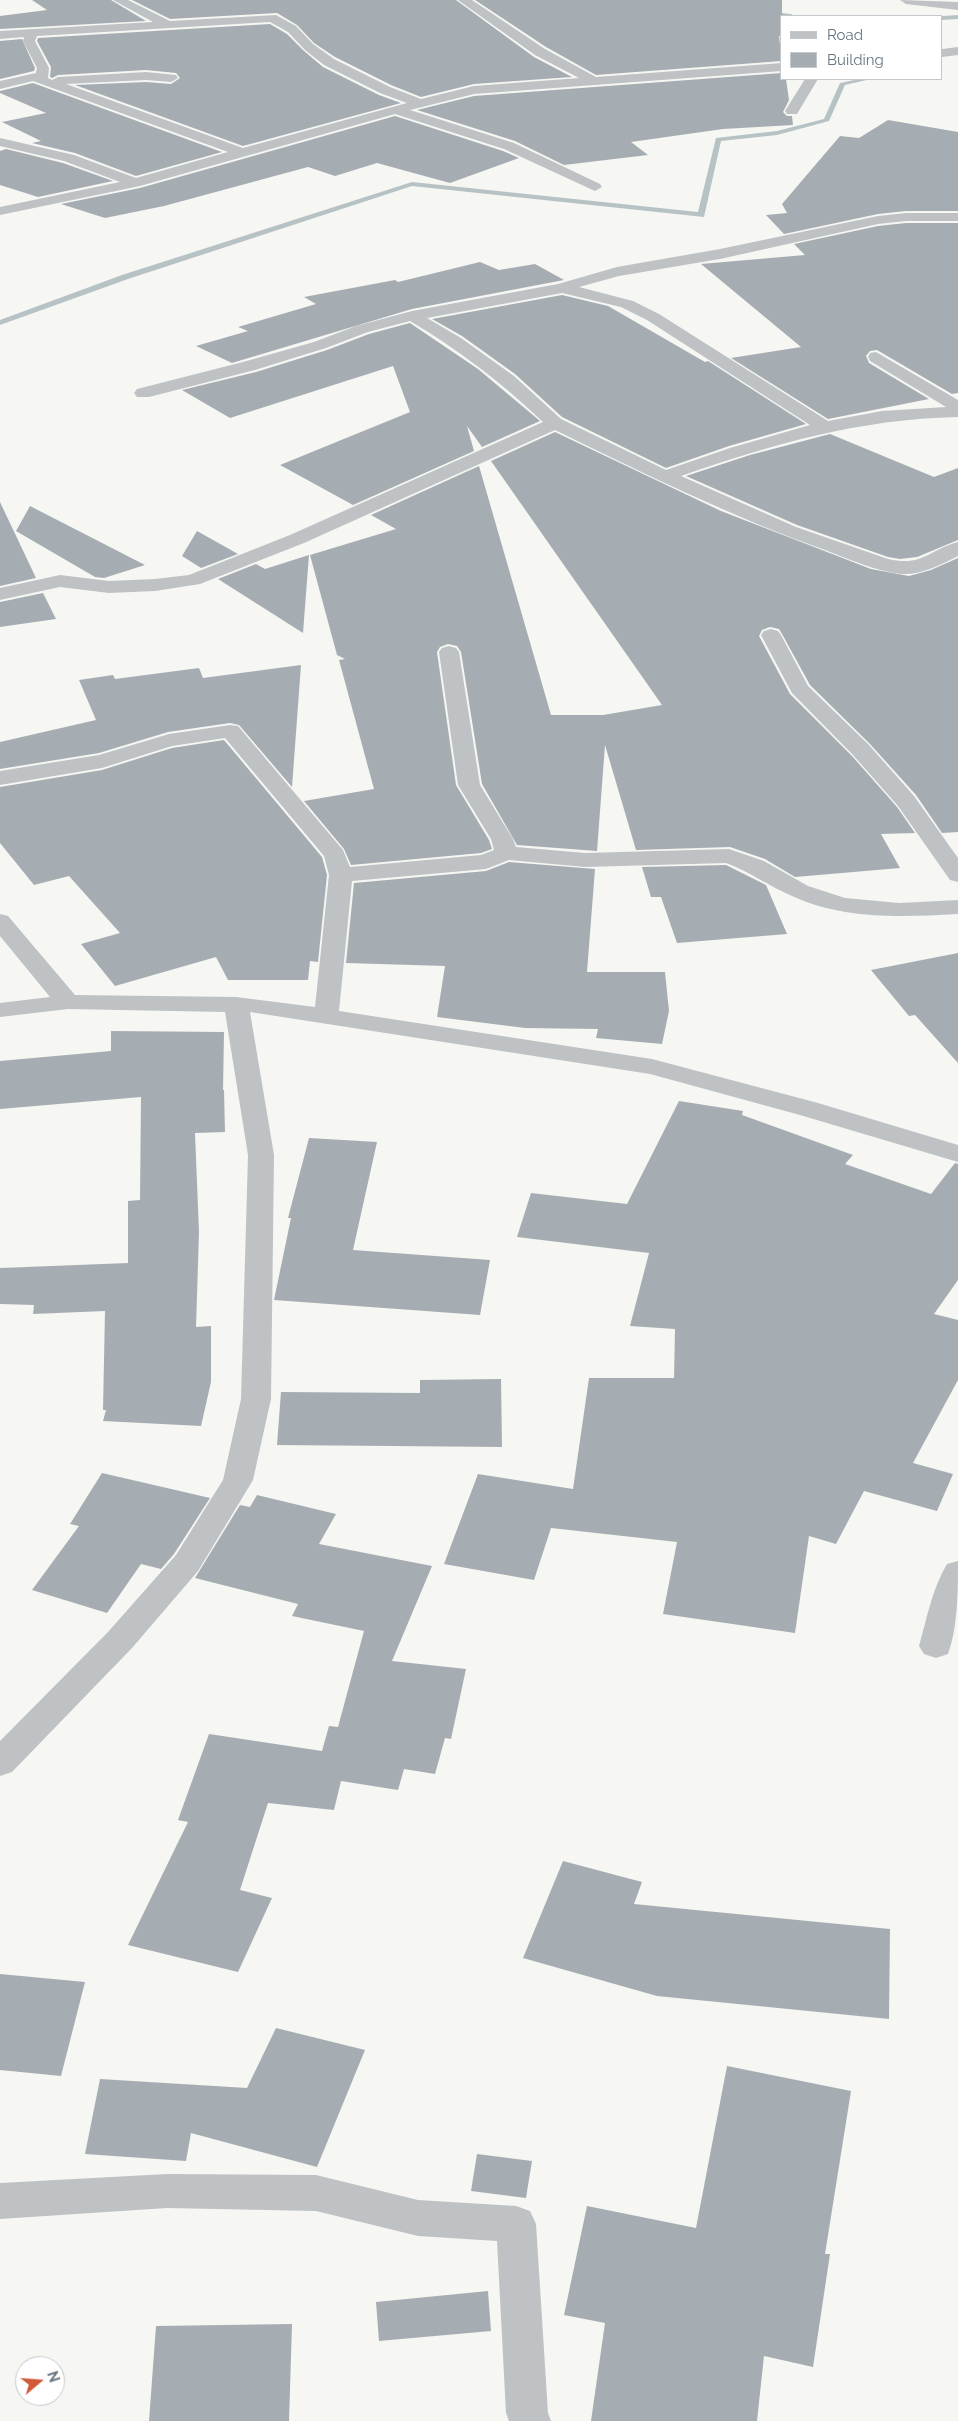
<!DOCTYPE html>
<html>
<head>
<meta charset="utf-8">
<style>
	body { margin:0 }
	#map { position:relative; width:958px; height:2421px; overflow:hidden; background:#f6f6f3; font-family:Raleway,sans-serif }
	canvas { display:block }
	.legend { position:absolute; left:780px; top:15px; width:162px; height:65px; box-sizing:border-box; background:#fff; border:1px solid #c3c8cd; margin:0; padding:6px 9px; list-style:none; font-size:15px; color:#687681 }
	.legend li { display:flex; align-items:center; gap:10px; height:25px }
	.legend b { width:25px; border:1px solid #c3c8cd }
	.north { position:absolute; left:15px; top:2356px; width:50px; height:50px; box-sizing:border-box; background:#fff; border:1px solid #c3c8cd; border-radius:50%; rotate:72deg; font-size:14px; font-weight:700; line-height:20px; text-align:center; color:#687681 }
	.north::after { content:''; display:block; margin:auto; width:18px; height:22px; background:#d15b38; clip-path:polygon(50% 0,100% 100%,50% 72%,0 100%) }
</style>
</head>
<body>
<div id="map">
<canvas width="958" height="2421"></canvas>
<ul class="legend">
<li><b style="height:6px;background:#bec2c5"></b>Road</li>
<li><b style="height:14px;background:#a6adb2"></b>Building</li>
</ul>
<div class="north">N</div>
</div>
<script>
const context = document.querySelector('canvas').getContext('2d');
context.lineJoin = 'round';
function paint(path, color) { context.fillStyle = color; context.fill(path, 'evenodd'); }
paint(new Path2D(`
	M 765,11 L 791,14 L 794,16 L 763,14 Z
	M 958,15 L 958,19 L 942,20 L 942,16 Z
	M 859,79 L 871,79 L 845,85 L 829,121 L 777,135 L 721,141 L 704,217 L 412,186 L 128,279 L 0,325 L 0,320 L 122,275 L 412,182 L 698,212 L 716,138 L 777,131 L 824,119 L 840,83 Z`), '#b7c2c5');
paint(new Path2D(`
	M 32,0 L 111,0 L 146,21 L 0,29 L 0,16 L 47,10 Z
	M 132,0 L 456,0 L 534,57 L 572,77 L 474,84 L 421,97 L 391,85 L 335,57 L 314,43 L 297,25 L 277,13 L 170,19 Z
	M 475,0 L 782,0 L 782,36 L 779,36 L 782,61 L 596,75 L 546,47 Z
	M 270,24 L 287,34 L 304,51 L 323,67 L 379,95 L 401,103 L 243,146 L 75,85 L 146,82 L 171,84 L 180,78 L 176,73 L 146,70 L 58,75 L 52,78 L 50,77 L 51,67 L 37,41 L 38,38 Z
	M 22,39 L 35,68 L 34,71 L 0,79 L 0,41 Z
	M 782,73 L 782,79 L 786,79 L 789,100 L 783,112 L 787,116 L 792,116 L 793,125 L 723,129 L 631,142 L 648,155 L 564,165 L 515,141 L 417,110 L 474,96 Z
	M 33,83 L 222,152 L 136,176 L 75,153 L 32,143 L 41,141 L 2,122 L 46,113 L 0,93 L 0,91 Z
	M 395,116 L 503,151 L 519,158 L 450,183 L 377,163 L 335,176 L 308,167 L 164,206 L 105,218 L 61,204 L 140,188 Z
	M 888,120 L 958,132 L 958,211 L 906,211 L 878,214 L 784,234 L 766,215 L 787,213 L 782,204 L 840,136 L 859,138 Z
	M 6,149 L 63,163 L 113,181 L 38,197 L 0,185 L 0,151 Z
	M 906,223 L 958,223 L 958,393 L 952,394 L 877,350 L 870,351 L 866,356 L 869,363 L 929,399 L 828,419 L 731,358 L 801,347 L 701,264 L 805,255 L 794,244 L 878,226 Z
	M 480,262 L 499,270 L 535,264 L 564,280 L 412,309 L 232,363 L 196,346 L 248,331 L 238,327 L 316,304 L 304,297 L 395,280 L 398,282 Z
	M 562,295 L 608,306 L 705,362 L 708,361 L 806,424 L 729,446 L 666,468 L 562,417 L 515,374 L 462,336 L 432,319 Z
	M 410,323 L 478,369 L 540,421 L 482,447 L 467,426 L 474,451 L 353,505 L 280,465 L 410,412 L 393,366 L 230,418 L 182,390 L 256,372 L 327,350 L 369,334 Z
	M 555,432 L 721,511 L 871,569 L 909,576 L 931,570 L 958,558 L 958,832 L 942,833 L 916,795 L 870,744 L 810,685 L 782,634 L 779,629 L 770,627 L 762,630 L 759,636 L 790,694 L 852,756 L 897,807 L 915,833 L 881,834 L 900,868 L 795,877 L 765,859 L 730,847 L 636,850 L 605,745 L 597,851 L 517,845 L 482,784 L 461,652 L 457,646 L 448,644 L 440,647 L 437,652 L 456,785 L 489,840 L 492,849 L 481,853 L 351,865 L 344,849 L 304,801 L 374,789 L 339,660 L 345,659 L 337,655 L 310,555 L 396,529 L 371,515 L 479,466 L 551,715 L 603,715 L 662,705 L 491,461 Z
	M 830,434 L 934,477 L 958,468 L 958,540 L 917,557 L 900,559 L 888,557 L 797,525 L 686,476 L 750,455 Z
	M 0,502 L 36,578 L 0,586 Z
	M 30,506 L 145,565 L 104,578 L 95,577 L 16,531 Z
	M 197,531 L 238,554 L 201,568 L 182,556 Z
	M 309,555 L 303,633 L 218,579 L 256,564 L 265,569 Z
	M 43,593 L 56,619 L 0,627 L 0,602 Z
	M 301,665 L 292,787 L 239,725 L 230,723 L 168,732 L 99,753 L 0,769 L 0,742 L 96,720 L 79,680 L 113,675 L 115,679 L 199,668 L 203,678 Z
	M 224,740 L 322,857 L 327,875 L 318,962 L 310,961 L 308,980 L 228,980 L 216,957 L 115,986 L 81,944 L 120,933 L 69,876 L 34,885 L 0,843 L 0,787 L 102,770 L 172,748 Z
	M 509,862 L 595,869 L 587,972 L 665,972 L 669,1011 L 662,1044 L 596,1038 L 598,1029 L 525,1028 L 437,1017 L 445,966 L 346,963 L 354,883 L 486,871 Z
	M 726,865 L 766,885 L 787,934 L 677,943 L 661,897 L 651,897 L 642,867 Z
	M 958,953 L 958,1063 L 915,1015 L 909,1016 L 871,970 Z
	M 111,1031 L 224,1032 L 223,1090 L 224,1090 L 225,1132 L 195,1133 L 199,1232 L 196,1327 L 211,1326 L 211,1382 L 201,1426 L 103,1421 L 106,1410 L 103,1410 L 105,1311 L 33,1314 L 34,1305 L 0,1304 L 0,1268 L 128,1263 L 128,1201 L 140,1200 L 141,1097 L 0,1109 L 0,1061 L 111,1051 Z
	M 679,1101 L 743,1111 L 742,1115 L 853,1155 L 845,1164 L 931,1194 L 955,1163 L 958,1164 L 958,1280 L 934,1314 L 958,1320 L 958,1380 L 913,1463 L 953,1474 L 937,1511 L 864,1491 L 836,1544 L 809,1536 L 795,1633 L 663,1614 L 677,1542 L 551,1528 L 534,1580 L 444,1564 L 478,1474 L 573,1489 L 589,1378 L 674,1378 L 675,1329 L 630,1326 L 649,1253 L 517,1237 L 531,1193 L 627,1204 Z
	M 309,1138 L 377,1142 L 353,1250 L 490,1260 L 480,1315 L 274,1300 L 291,1218 L 288,1218 Z
	M 501,1379 L 502,1447 L 277,1445 L 281,1392 L 420,1393 L 420,1380 Z
	M 102,1473 L 210,1498 L 174,1554 L 161,1569 L 141,1564 L 107,1613 L 32,1590 L 79,1526 L 70,1524 Z
	M 257,1495 L 336,1514 L 319,1544 L 432,1566 L 392,1661 L 466,1669 L 451,1739 L 445,1738 L 435,1774 L 404,1769 L 398,1790 L 341,1781 L 334,1810 L 268,1803 L 240,1890 L 272,1898 L 238,1972 L 128,1945 L 188,1822 L 178,1820 L 209,1734 L 322,1751 L 329,1726 L 338,1727 L 364,1631 L 292,1616 L 298,1604 L 195,1578 L 240,1505 L 250,1507 Z
	M 563,1861 L 642,1882 L 634,1904 L 890,1929 L 889,2019 L 657,1996 L 523,1958 Z
	M 0,1974 L 85,1982 L 61,2076 L 0,2070 Z
	M 276,2028 L 365,2050 L 317,2167 L 191,2133 L 186,2161 L 85,2154 L 100,2079 L 247,2088 Z
	M 727,2066 L 851,2091 L 825,2254 L 830,2254 L 813,2367 L 764,2356 L 757,2421 L 591,2421 L 605,2323 L 564,2315 L 587,2206 L 696,2228 Z
	M 477,2154 L 532,2161 L 526,2198 L 471,2191 Z
	M 488,2291 L 491,2331 L 379,2341 L 376,2302 Z
	M 292,2324 L 289,2421 L 149,2421 L 156,2326 Z`), '#a6adb2');
paint(new Path2D(`
	M 113,0 L 128,0 L 170,21 L 276,15 L 296,26 L 313,44 L 334,59 L 390,87 L 421,99 L 474,86 L 579,78 L 535,55 L 458,0 L 472,0 L 545,49 L 596,77 L 782,63 L 782,71 L 474,94 L 410,110 L 514,143 L 600,184 L 602,187 L 595,191 L 504,149 L 395,114 L 140,186 L 0,215 L 0,207 L 120,182 L 64,161 L 0,146 L 0,138 L 74,155 L 136,178 L 228,152 L 33,81 L 0,89 L 0,81 L 36,73 L 37,68 L 23,41 L 24,37 L 0,39 L 0,31 L 153,22 ZM 270,22 L 288,32 L 305,50 L 324,65 L 380,93 L 407,103 L 243,148 L 66,84 L 146,80 L 171,82 L 178,78 L 176,75 L 146,72 L 58,77 L 52,80 L 48,78 L 49,68 L 35,41 L 37,36 Z
	M 900,0 L 958,2 L 958,10 L 906,4 Z
	M 958,47 L 958,55 L 942,57 L 942,49 Z
	M 805,79 L 818,79 L 797,114 L 787,114 L 785,111 Z
	M 906,213 L 958,213 L 958,221 L 906,221 L 878,224 L 720,259 L 619,276 L 579,287 L 633,301 L 659,314 L 828,421 L 882,411 L 946,407 L 870,361 L 868,357 L 870,353 L 876,352 L 958,400 L 958,417 C 859,419 774,444 681,476 L 796,527 L 888,559 C 923,567 928,550 958,542 L 958,556 C 940,565 922,575 901,574 C 875,571 849,559 825,550 C 732,517 643,473 555,430 L 304,543 L 200,584 L 155,591 L 109,593 L 60,587 L 0,600 L 0,588 L 60,575 L 109,581 L 155,579 L 189,575 L 290,535 L 543,422 C 502,383 459,350 410,321 L 368,332 L 326,348 L 255,370 L 149,397 L 137,397 L 134,393 L 137,389 L 243,362 L 314,342 L 356,326 L 412,311 L 558,284 L 617,267 L 720,249 L 878,216 ZM 562,293 L 621,307 L 647,320 L 810,425 L 730,448 L 666,470 L 561,419 L 514,376 L 461,338 L 427,318 Z
	M 771,629 L 778,631 L 781,635 L 808,686 L 869,745 L 914,796 L 958,858 L 958,882 L 950,880 L 898,806 L 853,755 L 792,693 L 761,635 L 764,631 Z
	M 449,646 L 456,648 L 459,652 L 480,785 L 513,839 L 516,847 L 585,853 L 729,849 L 764,861 L 808,886 L 845,898 L 899,903 L 958,900 L 958,914 C 902,917 844,920 792,896 C 769,886 750,872 726,863 L 585,867 L 509,860 L 486,869 L 352,881 L 339,1011 L 652,1059 L 818,1103 L 958,1145 L 958,1162 L 800,1115 L 650,1074 L 250,1012 L 274,1155 L 271,1399 L 253,1480 L 198,1571 L 132,1648 L 12,1772 L 0,1776 L 0,1741 L 108,1632 L 176,1555 L 223,1480 L 241,1399 L 248,1155 L 225,1012 L 68,1009 L 0,1017 L 0,1003 L 50,997 L 0,936 L 0,914 L 8,916 L 75,995 L 236,997 L 315,1007 L 329,875 L 324,856 L 225,738 L 172,746 L 102,768 L 0,785 L 0,771 L 99,755 L 169,734 L 230,725 L 238,726 L 343,850 L 350,867 L 481,855 L 494,850 L 491,839 L 458,785 L 439,652 L 442,648 Z
	M 958,1561 C 958,1591 958,1627 948,1654 L 936,1658 L 924,1654 L 919,1646 C 927,1618 932,1589 947,1564 Z
	M 167,2174 L 316,2175 L 418,2200 L 516,2206 L 530,2211 L 536,2224 L 548,2413 L 551,2421 L 509,2421 L 506,2413 L 497,2241 L 418,2236 L 316,2211 L 167,2208 L 0,2219 L 0,2183 Z`), '#bec2c5');
</script>
</body>
</html>
